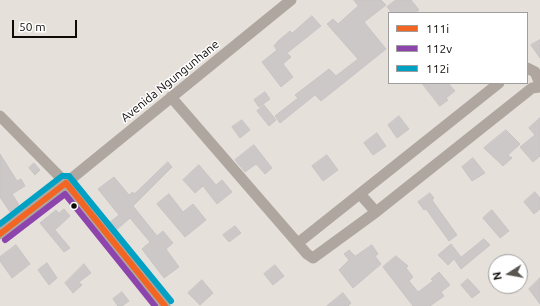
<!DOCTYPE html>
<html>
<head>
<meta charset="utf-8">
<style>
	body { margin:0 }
	#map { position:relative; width:540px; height:306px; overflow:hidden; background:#e6e0db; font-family:Ubuntu,sans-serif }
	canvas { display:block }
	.legend { position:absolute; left:388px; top:12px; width:140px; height:72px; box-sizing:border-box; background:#fff; border:1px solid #9f9d9d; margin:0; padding:5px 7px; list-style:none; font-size:12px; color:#0f0b09 }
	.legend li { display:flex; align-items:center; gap:8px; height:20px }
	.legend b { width:20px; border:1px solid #9f9d9d }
	.north { position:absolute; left:488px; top:254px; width:40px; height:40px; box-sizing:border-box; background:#fff; border:1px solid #9f9d9d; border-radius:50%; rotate:259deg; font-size:11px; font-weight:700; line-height:16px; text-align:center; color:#0f0b09 }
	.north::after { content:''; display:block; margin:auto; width:14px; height:18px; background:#5a5652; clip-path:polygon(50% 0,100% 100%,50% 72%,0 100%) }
	.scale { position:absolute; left:12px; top:20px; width:65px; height:18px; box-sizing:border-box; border:2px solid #0f0b09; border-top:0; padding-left:5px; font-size:12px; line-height:14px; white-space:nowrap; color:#0f0b09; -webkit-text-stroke:3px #fff; paint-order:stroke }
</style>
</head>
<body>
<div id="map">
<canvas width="540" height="306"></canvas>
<ul class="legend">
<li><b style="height:5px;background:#f26522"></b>111i</li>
<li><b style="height:5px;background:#8e44ad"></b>112v</li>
<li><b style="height:5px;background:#01a1c4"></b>112i</li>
</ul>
<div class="north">N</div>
<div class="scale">50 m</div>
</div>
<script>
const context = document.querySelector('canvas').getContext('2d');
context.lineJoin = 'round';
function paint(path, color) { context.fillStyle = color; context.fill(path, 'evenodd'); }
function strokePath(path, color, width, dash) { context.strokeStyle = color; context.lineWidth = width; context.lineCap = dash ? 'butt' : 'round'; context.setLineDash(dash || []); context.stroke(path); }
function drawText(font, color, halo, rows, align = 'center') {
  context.font = font + ' Ubuntu,sans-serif'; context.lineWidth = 3; context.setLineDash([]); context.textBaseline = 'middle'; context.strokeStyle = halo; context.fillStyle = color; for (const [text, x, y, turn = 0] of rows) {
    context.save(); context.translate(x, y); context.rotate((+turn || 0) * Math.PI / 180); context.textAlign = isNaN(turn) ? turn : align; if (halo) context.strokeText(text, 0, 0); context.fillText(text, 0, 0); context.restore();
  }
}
const building = new Path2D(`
	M 354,0 L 381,0 L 386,5 L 364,22 L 386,49 L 321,101 L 315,95 L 280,123 L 275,116 L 298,98 L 295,95 L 329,69 L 336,76 L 358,59 L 327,24 L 333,19 L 338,24 L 358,6 Z
	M 396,0 L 411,0 L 419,10 L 415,13 L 392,13 L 387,7 Z
	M 312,16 L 321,26 L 287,53 L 291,57 L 283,64 L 293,77 L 281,87 L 262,62 L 277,50 L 274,46 L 278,41 L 290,31 L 292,33 Z
	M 540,40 L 540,58 L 531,45 Z
	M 422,83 L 448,83 L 455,91 L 446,98 L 448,100 L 440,106 Z
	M 265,92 L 270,99 L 259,107 L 254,100 Z
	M 264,105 L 276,120 L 269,126 L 257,111 Z
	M 399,116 L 409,129 L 397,138 L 388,125 Z
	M 540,118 L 540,156 L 533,162 L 520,147 L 535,135 L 529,128 Z
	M 242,120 L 250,130 L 240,138 L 232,127 Z
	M 506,130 L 520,144 L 508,155 L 512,158 L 503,166 L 484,148 Z
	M 377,133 L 386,146 L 373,155 L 364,143 Z
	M 254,145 L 272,168 L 265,174 L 256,164 L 245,172 L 235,160 Z
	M 0,154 L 17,181 L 21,179 L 25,186 L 12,194 L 19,205 L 10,212 L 0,197 Z
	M 327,155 L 338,170 L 323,181 L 312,166 Z
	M 473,158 L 485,173 L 472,181 L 462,167 Z
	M 168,162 L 172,167 L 133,206 L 157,236 L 163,231 L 173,243 L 166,249 L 179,267 L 164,278 L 142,249 L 150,242 L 130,218 L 115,231 L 109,223 L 119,215 L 98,189 L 114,177 L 129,195 L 133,192 L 134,194 Z
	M 34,163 L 40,170 L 35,175 L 29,168 Z
	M 199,165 L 216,185 L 222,180 L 232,192 L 217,204 L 203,186 L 195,193 L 183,180 Z
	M 535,192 L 540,198 L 540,209 L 534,214 L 524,202 Z
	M 430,193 L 434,198 L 432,200 L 457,235 L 449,241 L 426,209 L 424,210 L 418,202 Z
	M 169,194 L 183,212 L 193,204 L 206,220 L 185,237 L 157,204 Z
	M 64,209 L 70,216 L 55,230 L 70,248 L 64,252 L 40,223 L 56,210 L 59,213 Z
	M 492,210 L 509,231 L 500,238 L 483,218 Z
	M 235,226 L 241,233 L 229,242 L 223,235 Z
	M 484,239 L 490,245 L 461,269 L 454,259 L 448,265 L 438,255 L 451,244 L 461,257 Z
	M 16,245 L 30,264 L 12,278 L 0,261 L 0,257 Z
	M 372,245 L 378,254 L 375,256 L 381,264 L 353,288 L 339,270 L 349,260 L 344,254 L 349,250 L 355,256 Z
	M 396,256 L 408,266 L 406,268 L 413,277 L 409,281 L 418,292 L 433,281 L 431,279 L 439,272 L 450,285 L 441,292 L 444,296 L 430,306 L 413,306 L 383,267 Z
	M 47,263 L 57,278 L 49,285 L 38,270 Z
	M 84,264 L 91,273 L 79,282 L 82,285 L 73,293 L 65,283 Z
	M 275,265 L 284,276 L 273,285 L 264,274 Z
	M 540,278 L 540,304 L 529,289 Z
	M 468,279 L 480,292 L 472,298 L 461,285 Z
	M 202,280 L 213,293 L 200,305 L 188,293 Z
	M 122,292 L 129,301 L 122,306 L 118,306 L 113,299 Z
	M 343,293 L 351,303 L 348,306 L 327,306 Z`);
paint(building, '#ccc8c8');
strokePath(building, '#c8c4c4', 1);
strokePath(new Path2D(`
	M 527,68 L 535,72 L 540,84
	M 171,97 L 307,254 L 313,258 L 376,212 L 532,88 L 540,87
	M 0,116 L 66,183 L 165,306
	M 360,194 L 376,212
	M 0,234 L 66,183 L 291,0
	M 298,243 L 499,83`), '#afa6a0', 11);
strokePath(new Path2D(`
	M 0,234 L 66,183 L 165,306`), '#f26522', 6);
strokePath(new Path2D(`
	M 5,240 L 65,194 L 155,306`), '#8e44ad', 6);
strokePath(new Path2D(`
	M 0,224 L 62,176 L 69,176 L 171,301`), '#01a1c4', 6);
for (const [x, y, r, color] of [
	[74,206,3.5,"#0f0b09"]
]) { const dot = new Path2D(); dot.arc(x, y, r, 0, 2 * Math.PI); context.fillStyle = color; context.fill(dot); strokePath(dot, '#fff', 1.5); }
drawText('12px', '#0f0b09', '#fff', [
	["Avenida Ngungunhane",170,81,-39]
]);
</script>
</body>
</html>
